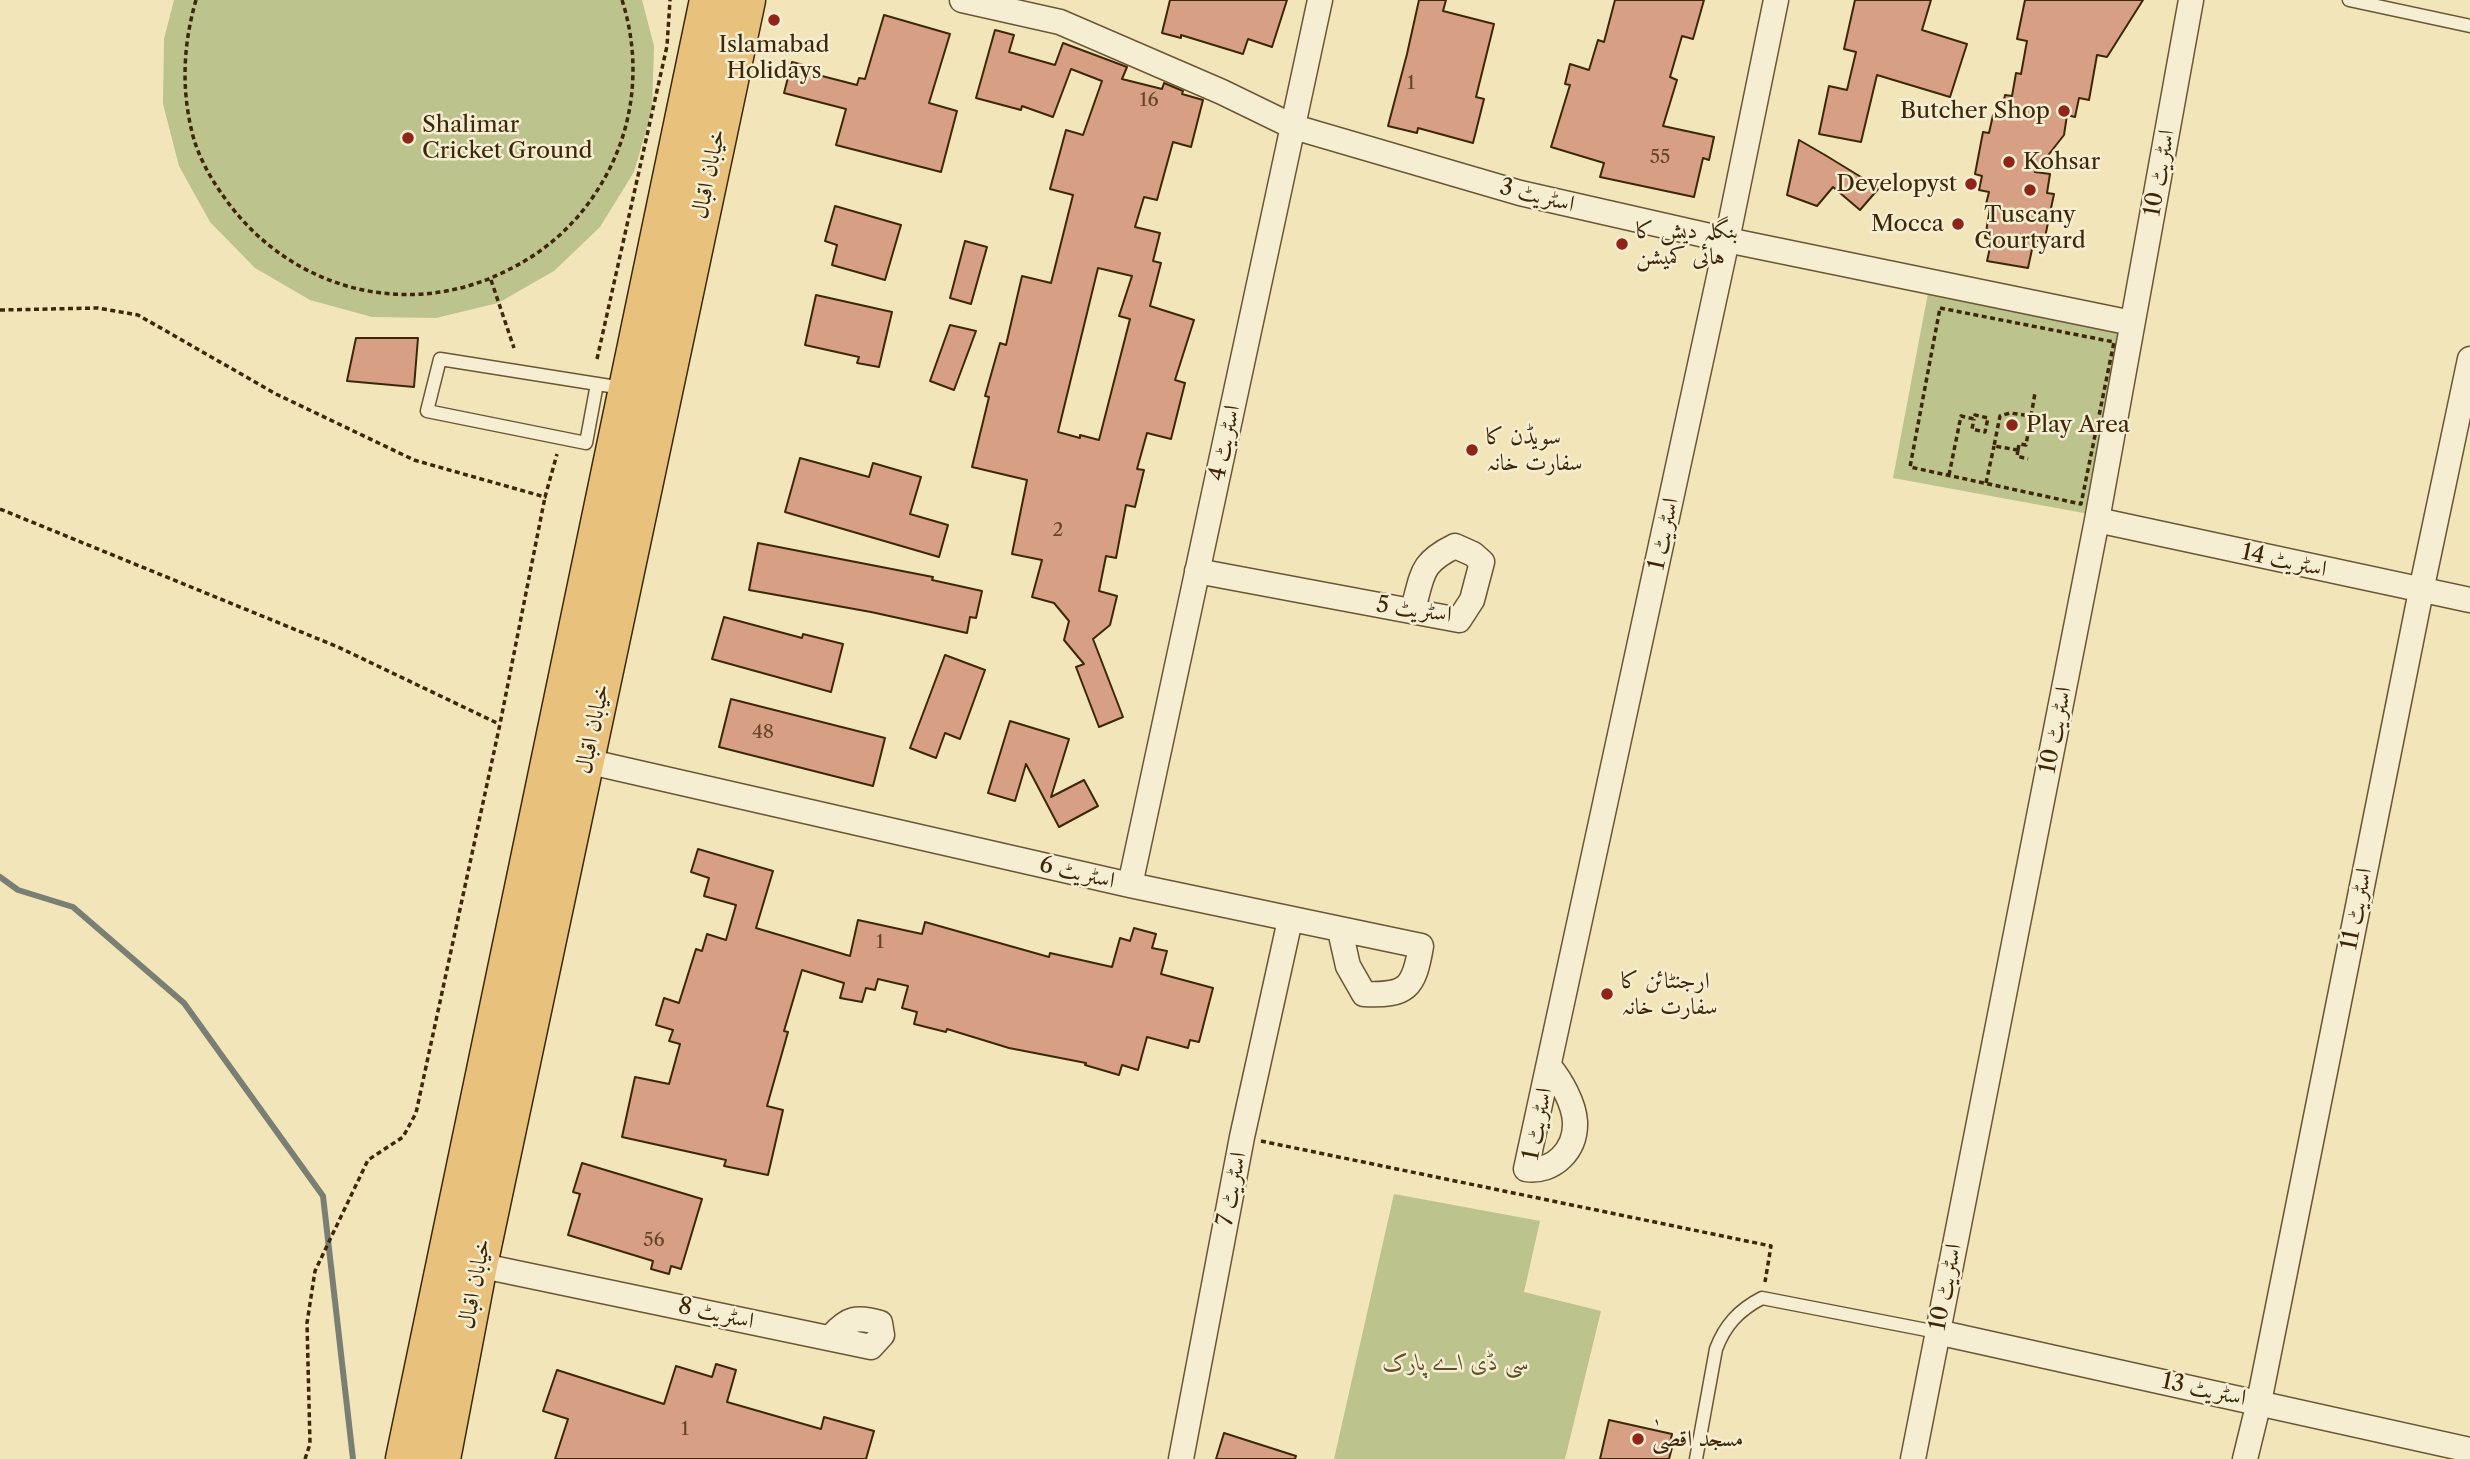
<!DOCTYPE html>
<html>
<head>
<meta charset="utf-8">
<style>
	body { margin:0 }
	canvas { display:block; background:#f1e5b9 }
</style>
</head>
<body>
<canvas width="2470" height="1459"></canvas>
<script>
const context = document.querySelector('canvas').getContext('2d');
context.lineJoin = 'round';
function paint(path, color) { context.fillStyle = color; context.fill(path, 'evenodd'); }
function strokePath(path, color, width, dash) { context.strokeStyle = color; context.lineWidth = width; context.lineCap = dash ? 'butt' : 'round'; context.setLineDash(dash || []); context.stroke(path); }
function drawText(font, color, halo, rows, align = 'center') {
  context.font = font + ' "Libre Caslon Text",Amiri,serif'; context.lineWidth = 5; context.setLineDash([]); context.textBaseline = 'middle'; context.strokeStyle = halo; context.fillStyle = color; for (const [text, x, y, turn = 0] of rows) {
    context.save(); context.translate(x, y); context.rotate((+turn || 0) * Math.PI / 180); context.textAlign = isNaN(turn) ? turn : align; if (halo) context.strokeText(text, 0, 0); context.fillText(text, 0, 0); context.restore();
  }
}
paint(new Path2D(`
	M 174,0 L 642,0 L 654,46 L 652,110 L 634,172 L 600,227 L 554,271 L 498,303 L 436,318 L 372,317 L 310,300 L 255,268 L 210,222 L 179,166 L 163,104 L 164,39 Z
	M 1928,293 L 2124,328 L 2089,514 L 1893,478 Z
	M 1394,1194 L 1540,1221 L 1524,1292 L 1601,1311 L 1565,1459 L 1334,1459 Z`), '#bdc38d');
strokePath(new Path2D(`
	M 0,877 L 18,890 L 73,907 L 184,1003 L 323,1196 L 353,1459`), '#798073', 6);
const building = new Path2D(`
	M 1170,0 L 1287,0 L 1272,47 L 1248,39 L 1243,54 L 1181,35 L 1181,38 L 1162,33 Z
	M 1419,0 L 1446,0 L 1443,11 L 1494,24 L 1476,97 L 1484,99 L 1473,143 L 1418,128 L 1417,133 L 1388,126 L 1407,54 Z
	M 1615,0 L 1704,0 L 1693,39 L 1682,36 L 1670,77 L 1677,80 L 1663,126 L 1714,137 L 1709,160 L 1703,158 L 1694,197 L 1600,177 L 1604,163 L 1551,147 L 1570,85 L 1565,84 L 1570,64 L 1589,70 L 1598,40 L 1604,42 Z
	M 1855,0 L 1931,0 L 1922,30 L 1967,44 L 1950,97 L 1877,75 L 1861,142 L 1819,134 L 1829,86 L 1847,90 L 1856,52 L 1844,49 Z
	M 2025,0 L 2143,0 L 2107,57 L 2097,55 L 2089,100 L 2079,98 L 2075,117 L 2067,115 L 2064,135 L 2035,172 L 2050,174 L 2047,193 L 2054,194 L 2044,242 L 2034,240 L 2028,268 L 1987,261 L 1992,239 L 1985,238 L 1990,208 L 1985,208 L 1989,192 L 1979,190 L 1982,176 L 1975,174 L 1983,132 L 1989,133 L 1993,115 L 2001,116 L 2005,95 L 2012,96 L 2016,73 L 2021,74 L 2027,41 L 2017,39 Z
	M 884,15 L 950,34 L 929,103 L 957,111 L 941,172 L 836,145 L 846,109 L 784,93 L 792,62 L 819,69 L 818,75 L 857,85 L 859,78 L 865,79 Z
	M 995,30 L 1014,35 L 1009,52 L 1055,65 L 1063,43 L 1127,67 L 1122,79 L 1162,89 L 1164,83 L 1183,91 L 1182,94 L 1203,100 L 1191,147 L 1173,142 L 1157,200 L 1144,197 L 1135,227 L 1160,233 L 1153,261 L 1161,263 L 1150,306 L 1194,320 L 1175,380 L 1185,383 L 1171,439 L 1147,433 L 1137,469 L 1144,470 L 1135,507 L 1126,505 L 1116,558 L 1106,556 L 1099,591 L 1117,596 L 1110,625 L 1093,639 L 1123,717 L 1099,727 L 1076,667 L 1084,664 L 1064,640 L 1069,621 L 1054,603 L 1032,597 L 1042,560 L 1012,554 L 1027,480 L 972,467 L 989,397 L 985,396 L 1000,343 L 1006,345 L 1022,276 L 1051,283 L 1073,195 L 1050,189 L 1066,130 L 1083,135 L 1102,81 L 1071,69 L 1053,117 L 1022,106 L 1021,110 L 976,98 ZM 1098,268 L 1132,276 L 1119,316 L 1130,319 L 1099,440 L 1080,435 L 1080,438 L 1058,432 Z
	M 1799,140 L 1825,155 L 1879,188 L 1860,210 L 1833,187 L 1817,206 L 1787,195 Z
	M 835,206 L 901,225 L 885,280 L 832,265 L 837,245 L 825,241 Z
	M 965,241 L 987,247 L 971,304 L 950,298 Z
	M 816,295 L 892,312 L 879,367 L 857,363 L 859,357 L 805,345 Z
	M 950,325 L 976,331 L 954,390 L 930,381 Z
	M 356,338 L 418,338 L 414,387 L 347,381 Z
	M 800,458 L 869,477 L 873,463 L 921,477 L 910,514 L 948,525 L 939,557 L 785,512 Z
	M 758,543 L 933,577 L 932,580 L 982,591 L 976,618 L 970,617 L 967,633 L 871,612 L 749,590 Z
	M 724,617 L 802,638 L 803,634 L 843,644 L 831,692 L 712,659 Z
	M 945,655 L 985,670 L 960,739 L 945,733 L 936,758 L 910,748 Z
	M 731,699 L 885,738 L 873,786 L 719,747 Z
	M 1010,721 L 1069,739 L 1051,797 L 1084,780 L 1098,806 L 1059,827 L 1026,764 L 1015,801 L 988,793 Z
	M 698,849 L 773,871 L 756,928 L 850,956 L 858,920 L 922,934 L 925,922 L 1049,957 L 1050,953 L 1112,967 L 1120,938 L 1130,941 L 1134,928 L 1156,934 L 1152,948 L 1167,951 L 1161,974 L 1213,988 L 1199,1042 L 1190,1040 L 1188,1048 L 1147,1037 L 1138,1070 L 1122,1065 L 1119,1075 L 1085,1065 L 1086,1063 L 1009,1048 L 947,1029 L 946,1032 L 914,1024 L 917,1012 L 902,1008 L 908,986 L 878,979 L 875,990 L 866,988 L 862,1002 L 840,998 L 844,983 L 802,970 L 784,1031 L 788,1032 L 767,1106 L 783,1110 L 768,1175 L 724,1166 L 726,1160 L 622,1137 L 635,1077 L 669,1084 L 680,1044 L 669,1041 L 673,1030 L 656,1025 L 664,998 L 679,1003 L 696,949 L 702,951 L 707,934 L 726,940 L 736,905 L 704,896 L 709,878 L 691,872 Z
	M 582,1163 L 702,1199 L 681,1269 L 671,1266 L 669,1274 L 651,1269 L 653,1261 L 568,1235 L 580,1194 L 573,1192 Z
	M 716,1364 L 736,1370 L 727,1402 L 821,1429 L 824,1417 L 874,1431 L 866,1459 L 555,1459 L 568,1419 L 543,1411 L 557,1370 L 664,1404 L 676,1366 L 712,1377 Z
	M 1609,1420 L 1672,1434 L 1670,1444 L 1673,1444 L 1669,1459 L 1600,1459 Z
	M 1224,1433 L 1296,1456 L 1295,1459 L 1216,1459 Z`);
paint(building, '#d79f84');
strokePath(building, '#3e2708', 2);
const service = new Path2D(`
	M 2349,0 L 2470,26
	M 597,384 L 586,443 L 427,411 L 440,359 L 610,386 L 623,388
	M 1696,1459 L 1716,1349 C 1725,1325 1739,1310 1762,1298 L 1937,1332`);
const minor = new Path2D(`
	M 962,0 L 1060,22 L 1222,92 L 1294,127 L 1520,193 L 1727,240 L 2132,323
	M 2097,520 L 2470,600
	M 1197,571 L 1459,620 L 1472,600 L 1482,562 L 1473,554 L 1455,546 C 1420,563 1423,574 1413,609
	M 586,761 L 1130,885 L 1421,946 C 1414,988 1407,996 1364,994 L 1348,966 L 1341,935
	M 1130,885 L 1320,0
	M 1549,1066 C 1561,1081 1574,1103 1575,1122 C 1576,1150 1554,1173 1526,1169 L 1727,240 L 1776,0
	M 478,1265 L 871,1347 L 882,1335 L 880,1323 C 857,1316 848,1318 832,1336
	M 1937,1332 L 2470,1450
	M 1181,1459 L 1242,1137 L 1290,920
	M 1913,1459 L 2097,520 L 2191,0
	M 2245,1459 L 2259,1402 L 2421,591 L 2470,359`);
const primary = new Path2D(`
	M 405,1459 L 709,0
	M 441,1459 L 478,1265 L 746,0`);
strokePath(service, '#6b5634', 15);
strokePath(minor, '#6b5634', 27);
strokePath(primary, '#3e2708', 41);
strokePath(new Path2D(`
	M 196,0 C 183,45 181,90 193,136 C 199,158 211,179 224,197 C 289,290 409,322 510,269 C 554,247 587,213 609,170 C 636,117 640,56 622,0
	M 491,280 L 514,348
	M 1940,308 L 2114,342 L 2081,504 L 1910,467 Z
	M 0,310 L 98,308 L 138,315 L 276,394 L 414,460 L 545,497 L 557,454
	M 597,359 L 667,46 L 670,0
	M 2018,450 L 1994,446 L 2000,416 L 2010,413 L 2031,416
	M 2018,450 L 2019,444 L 2026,445 L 2035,393
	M 2018,450 L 2017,456 L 2028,459
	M 1949,475 L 1961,416 L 1974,419 L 1975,415 L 1988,418 L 1985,432 L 1972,429 L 1974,419
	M 1986,483 L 1994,446
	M 0,509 L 338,647 L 499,724
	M 1261,1141 L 1771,1246 L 1765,1282
	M 305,1459 L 310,1444 L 307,1323 L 315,1271 L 368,1160 L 403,1137 L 416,1113 L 500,724 L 545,497`), '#3e2708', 3.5, [5, 3.5]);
strokePath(service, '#f6eed2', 12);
strokePath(minor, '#f6eed2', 24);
strokePath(primary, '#e8c27c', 38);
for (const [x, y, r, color] of [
	[774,20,7,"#8f2418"],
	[2064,111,7,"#8f2418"],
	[408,138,7,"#8f2418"],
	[2009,162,7,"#8f2418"],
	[1971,184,7,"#8f2418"],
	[2030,190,7,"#8f2418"],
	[1958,224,7,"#8f2418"],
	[1622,244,7,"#8f2418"],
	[2012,425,7,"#8f2418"],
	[1472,450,7,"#8f2418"],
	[1607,994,7,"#8f2418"],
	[1638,1439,7,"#8f2418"]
]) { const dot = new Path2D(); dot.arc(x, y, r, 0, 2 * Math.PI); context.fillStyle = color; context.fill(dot); strokePath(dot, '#f6eed2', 2.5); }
drawText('19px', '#644527', null, [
	["1",1411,84],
	["16",1149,101],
	["55",1660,158],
	["2",1058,531],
	["48",763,733],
	["1",880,943],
	["56",654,1241],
	["1",685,1430]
]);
drawText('23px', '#3e2708', '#f6eed2', [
	["Islamabad",774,45,"center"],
	["Holidays",774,71,"center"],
	["Butcher Shop",2050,111,"right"],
	["Shalimar",422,125],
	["Cricket Ground",422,151],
	["Kohsar",2023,162],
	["Developyst",1957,184,"right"],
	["Tuscany",2030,215,"center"],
	["Courtyard",2030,241,"center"],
	["Mocca",1944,224,"right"],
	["بنگلہ دیش کا",1636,231],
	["ہائی کمیشن",1636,257],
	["Play Area",2026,425],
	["سویڈن کا",1486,437],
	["سفارت خانہ",1486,463],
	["ارجنٹائن کا",1621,981],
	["سفارت خانہ",1621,1007],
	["مسجد اقصیٰ",1652,1439]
], 'left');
drawText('23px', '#3e2708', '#f6eed2', [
	["اسٹریٹ 10",2160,173,-80],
	["خیابان اقبال",709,174,-78],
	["اسٹریٹ 3",1537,196,14],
	["اسٹریٹ 4",1225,443,-78],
	["اسٹریٹ 1",1664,534,-78],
	["اسٹریٹ 14",2284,561,12],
	["اسٹریٹ 5",1414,610,8],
	["خیابان اقبال",593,729,-78],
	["اسٹریٹ 10",2056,730,-79],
	["اسٹریٹ 6",1077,873,13],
	["اسٹریٹ 11",2357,909,-79],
	["اسٹریٹ 1",1538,1124,-79],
	["اسٹریٹ 7",1232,1189,-79],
	["خیابان اقبال",475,1284,-79],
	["اسٹریٹ 10",1946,1287,-79],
	["اسٹریٹ 8",716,1314,12],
	["اسٹریٹ 13",2204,1390,12]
]);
drawText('italic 23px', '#5e4e29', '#f6eed2', [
	["سی ڈی اے پارک",1456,1363]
]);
</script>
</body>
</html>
